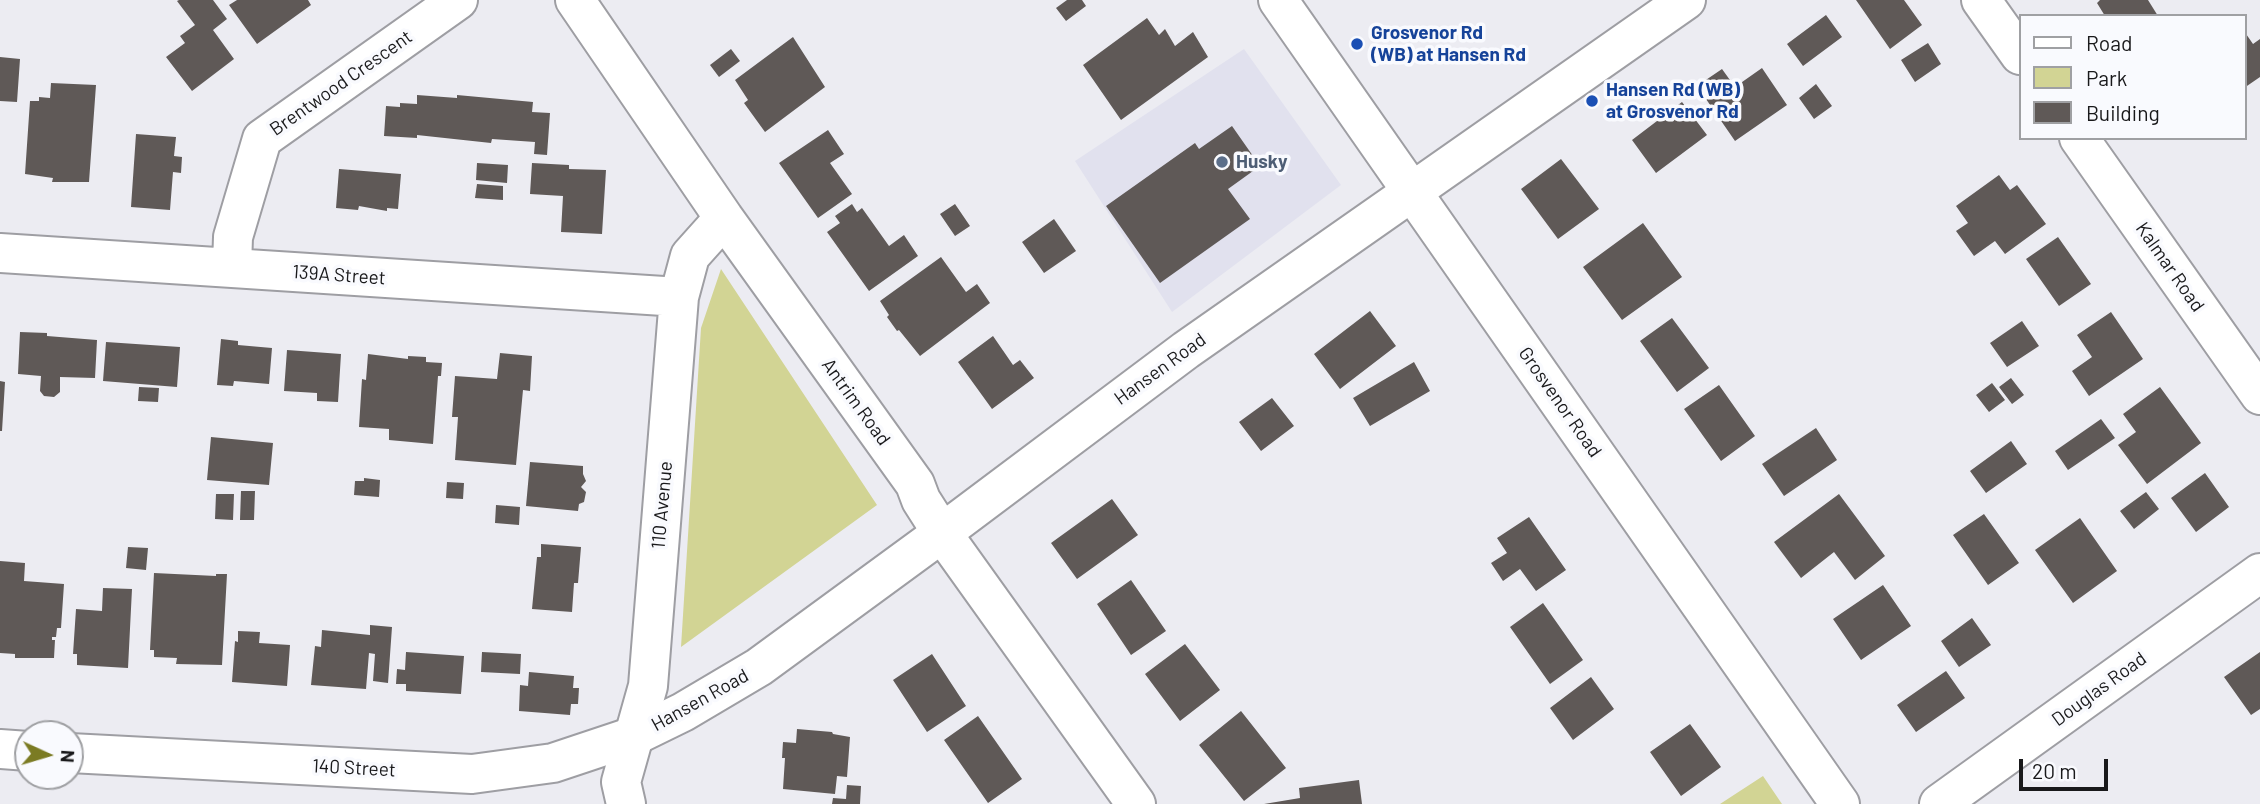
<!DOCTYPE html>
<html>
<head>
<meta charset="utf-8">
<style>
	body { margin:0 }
	#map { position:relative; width:2260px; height:804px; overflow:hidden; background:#ececf2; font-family:Barlow,sans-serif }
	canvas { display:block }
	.legend { position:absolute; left:2019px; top:14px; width:228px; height:126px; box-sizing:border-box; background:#f9fafe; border:2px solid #9fa0a3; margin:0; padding:9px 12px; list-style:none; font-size:21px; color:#19191b }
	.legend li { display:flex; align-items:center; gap:14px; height:35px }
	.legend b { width:35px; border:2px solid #9fa0a3 }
	.north { position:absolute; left:14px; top:720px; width:70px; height:70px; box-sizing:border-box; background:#f9fafe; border:2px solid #9fa0a3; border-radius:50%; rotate:94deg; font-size:19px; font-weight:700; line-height:28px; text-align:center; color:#19191b }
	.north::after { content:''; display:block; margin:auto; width:24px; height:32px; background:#7b7b23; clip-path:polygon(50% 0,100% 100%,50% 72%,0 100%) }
	.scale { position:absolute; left:2019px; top:759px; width:89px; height:32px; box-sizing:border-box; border:4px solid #19191b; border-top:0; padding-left:9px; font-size:21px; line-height:24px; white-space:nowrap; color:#19191b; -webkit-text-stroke:5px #f9fafe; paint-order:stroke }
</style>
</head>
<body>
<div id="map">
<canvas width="2260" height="804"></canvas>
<ul class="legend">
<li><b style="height:9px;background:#fff"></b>Road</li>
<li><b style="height:19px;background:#d2d494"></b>Park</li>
<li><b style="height:19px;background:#5f5957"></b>Building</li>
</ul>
<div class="north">N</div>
<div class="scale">20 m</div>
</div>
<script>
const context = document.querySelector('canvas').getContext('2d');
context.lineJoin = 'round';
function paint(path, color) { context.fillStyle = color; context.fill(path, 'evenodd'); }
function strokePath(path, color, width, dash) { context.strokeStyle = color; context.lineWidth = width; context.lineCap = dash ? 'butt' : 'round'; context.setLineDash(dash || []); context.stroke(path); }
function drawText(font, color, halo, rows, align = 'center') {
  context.font = font + ' Barlow,sans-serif'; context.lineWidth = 7; context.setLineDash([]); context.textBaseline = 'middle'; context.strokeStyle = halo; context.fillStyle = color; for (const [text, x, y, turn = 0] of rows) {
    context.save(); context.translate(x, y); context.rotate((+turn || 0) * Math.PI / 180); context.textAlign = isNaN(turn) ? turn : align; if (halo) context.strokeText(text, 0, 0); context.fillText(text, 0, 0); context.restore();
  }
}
paint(new Path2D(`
	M 1244,49 L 1341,185 L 1172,312 L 1075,161 Z`), '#e1e1ee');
paint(new Path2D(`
	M 721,269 L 877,505 L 681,647 L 701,328 Z
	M 1763,776 L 1782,804 L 1720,804 Z`), '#d2d494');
paint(new Path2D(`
	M 179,0 L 213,0 L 227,19 L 213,30 L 234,59 L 192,91 L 166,57 L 185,43 L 180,36 L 195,25 L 177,1 Z
	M 237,0 L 308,0 L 311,5 L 257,44 L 229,5 Z
	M 1067,0 L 1082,0 L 1086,6 L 1066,21 L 1056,8 Z
	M 1856,0 L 1904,0 L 1922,25 L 1890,49 Z
	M 2100,0 L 2148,0 L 2158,16 L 2105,16 L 2097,3 Z
	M 1826,15 L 1842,37 L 1803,66 L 1787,44 Z
	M 1147,18 L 1159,35 L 1165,29 L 1175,46 L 1193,32 L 1208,57 L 1121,120 L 1083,65 Z
	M 2244,31 L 2253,44 L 2260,39 L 2260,77 L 2244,88 Z
	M 793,37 L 825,87 L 765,132 L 744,103 L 748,100 L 735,80 Z
	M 1928,43 L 1941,64 L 1915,82 L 1901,60 Z
	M 731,49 L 740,61 L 719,77 L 710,65 Z
	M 0,57 L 20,59 L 17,102 L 0,101 Z
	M 1762,68 L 1787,105 L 1735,141 L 1697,86 L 1722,69 L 1735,87 Z
	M 51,83 L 96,85 L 89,182 L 52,182 L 53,178 L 25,174 L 30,101 L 39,101 L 39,97 L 50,98 Z
	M 1816,84 L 1832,106 L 1814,119 L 1799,98 Z
	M 417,95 L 457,98 L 457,95 L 533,102 L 532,112 L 550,113 L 547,155 L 534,154 L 535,142 L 492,139 L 491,143 L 417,135 L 417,138 L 384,136 L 386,106 L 400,107 L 400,103 L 417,104 Z
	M 1682,102 L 1707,135 L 1656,173 L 1632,140 Z
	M 1232,126 L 1260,166 L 1228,189 L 1250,219 L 1160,283 L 1106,206 L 1195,143 L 1199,149 Z
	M 828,130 L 844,154 L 830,163 L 852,194 L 818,218 L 779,163 Z
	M 136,134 L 176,137 L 174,156 L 182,157 L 181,173 L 173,172 L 170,210 L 131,207 Z
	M 1561,159 L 1599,209 L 1558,239 L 1521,189 Z
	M 477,163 L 508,165 L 507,183 L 476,180 Z
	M 532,163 L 569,165 L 569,169 L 606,170 L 602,234 L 561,232 L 563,196 L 530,194 Z
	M 339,169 L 401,174 L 398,209 L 387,208 L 387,211 L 359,206 L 358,210 L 336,208 Z
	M 1999,175 L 2010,190 L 2017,185 L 2046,224 L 2005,254 L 1995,241 L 1974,256 L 1956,231 L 1968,223 L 1956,206 Z
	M 477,184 L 503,186 L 503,200 L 475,198 Z
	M 852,204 L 857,212 L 862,208 L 889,246 L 904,235 L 918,256 L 869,291 L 827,232 L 840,223 L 835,216 Z
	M 955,204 L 970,226 L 955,236 L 940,214 Z
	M 1054,219 L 1076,251 L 1044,273 L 1022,242 Z
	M 1643,223 L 1682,277 L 1622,320 L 1583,267 Z
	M 2058,237 L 2091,284 L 2059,306 L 2026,259 Z
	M 941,257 L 966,292 L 977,284 L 990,303 L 920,356 L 899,330 L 897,331 L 887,317 L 889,315 L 880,301 Z
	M 1370,311 L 1396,346 L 1340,389 L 1314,354 Z
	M 2111,312 L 2143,359 L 2089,396 L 2072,371 L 2092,357 L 2077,335 Z
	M 1672,318 L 1709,368 L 1677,392 L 1640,341 Z
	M 2022,321 L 2039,346 L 2007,367 L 1990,343 Z
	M 20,332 L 47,333 L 47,336 L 97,340 L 95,378 L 60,377 L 60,392 L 54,397 L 44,396 L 40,391 L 41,376 L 18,374 Z
	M 993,336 L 1013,365 L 1020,360 L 1034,378 L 992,409 L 958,362 Z
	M 221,339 L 238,341 L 238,345 L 272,348 L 269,384 L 234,381 L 233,386 L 217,385 Z
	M 106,342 L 180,347 L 177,387 L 103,381 Z
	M 287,350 L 341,354 L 338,402 L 317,401 L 317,393 L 284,391 Z
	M 500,353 L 532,356 L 530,391 L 523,390 L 516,465 L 455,460 L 458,417 L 452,417 L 455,376 L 497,379 Z
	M 368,354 L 408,359 L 408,356 L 426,357 L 426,362 L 442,363 L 441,376 L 438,376 L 433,444 L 389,440 L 389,429 L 359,427 L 362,379 L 366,380 Z
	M 1414,362 L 1430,391 L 1370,426 L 1353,398 Z
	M 2011,378 L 2024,395 L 2012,404 L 1999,387 Z
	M 0,381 L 5,382 L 2,431 L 0,431 Z
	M 1992,383 L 2005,400 L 1989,412 L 1976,395 Z
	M 1719,385 L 1755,436 L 1721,461 L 1684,409 Z
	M 139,387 L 159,388 L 158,402 L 138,401 Z
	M 2160,387 L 2201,443 L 2147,484 L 2118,445 L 2136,432 L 2123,414 Z
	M 1272,398 L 1294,426 L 1261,451 L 1239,422 Z
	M 2101,419 L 2115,438 L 2068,470 L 2055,451 Z
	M 1816,428 L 1837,460 L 1784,496 L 1762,464 Z
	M 211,437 L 273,443 L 269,485 L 207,480 Z
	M 2011,441 L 2027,464 L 1986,493 L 1970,471 Z
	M 530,462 L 583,466 L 583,474 L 586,481 L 581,487 L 586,492 L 584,502 L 579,504 L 578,511 L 526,506 Z
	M 2205,473 L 2229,507 L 2196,532 L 2171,498 Z
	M 364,478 L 380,480 L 379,497 L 354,495 L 355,481 L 364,481 Z
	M 447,482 L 464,483 L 463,499 L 446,498 Z
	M 241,491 L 255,491 L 254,520 L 240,520 Z
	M 2146,492 L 2159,509 L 2134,529 L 2120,511 Z
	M 216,494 L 234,494 L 233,520 L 215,519 Z
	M 1839,494 L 1885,556 L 1855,580 L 1834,552 L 1801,578 L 1774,542 Z
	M 1112,499 L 1138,535 L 1077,579 L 1051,543 Z
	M 496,505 L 520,507 L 519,525 L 495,523 Z
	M 1984,514 L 2019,563 L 1988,585 L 1953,535 Z
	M 1529,517 L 1566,570 L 1536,591 L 1520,569 L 1503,581 L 1491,563 L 1507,553 L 1497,538 Z
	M 2080,518 L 2117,571 L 2073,603 L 2035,550 Z
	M 541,544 L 581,547 L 578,583 L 574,583 L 572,612 L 532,609 L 537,557 L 541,557 Z
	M 128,547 L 148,548 L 146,570 L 126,568 Z
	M 0,561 L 25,563 L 24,581 L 64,584 L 61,628 L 57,628 L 56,637 L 52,637 L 52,640 L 55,640 L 54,658 L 15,658 L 15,654 L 0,653 Z
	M 154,573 L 216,576 L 216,574 L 227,574 L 222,665 L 176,664 L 177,658 L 154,657 L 154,650 L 150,650 Z
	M 1131,580 L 1166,631 L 1131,655 L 1097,604 Z
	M 1883,585 L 1911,626 L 1861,660 L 1833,619 Z
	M 103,588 L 132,589 L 128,668 L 77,665 L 77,654 L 73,654 L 76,609 L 102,611 Z
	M 1543,603 L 1583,660 L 1550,684 L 1510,627 Z
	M 1972,618 L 1991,645 L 1959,667 L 1941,641 Z
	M 370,625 L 392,627 L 388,683 L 373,681 L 375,654 L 369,653 L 366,689 L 311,685 L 315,646 L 321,647 L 322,630 L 370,635 Z
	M 238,631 L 260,632 L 259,643 L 290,645 L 287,686 L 232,682 L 235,641 L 238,642 Z
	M 1185,644 L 1220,690 L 1180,721 L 1145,674 Z
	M 406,652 L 464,656 L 461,694 L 406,691 L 406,684 L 396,684 L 397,669 L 405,670 Z
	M 482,652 L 521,654 L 520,674 L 481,672 Z
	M 2260,652 L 2260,709 L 2251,715 L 2224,677 Z
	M 932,654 L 966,706 L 927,732 L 893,680 Z
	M 1946,671 L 1965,698 L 1916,732 L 1897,705 Z
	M 529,672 L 574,676 L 573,688 L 579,688 L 578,704 L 571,704 L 570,715 L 519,711 L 520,685 L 528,686 Z
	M 1591,677 L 1614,709 L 1573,740 L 1550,708 Z
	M 1241,711 L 1286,768 L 1244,801 L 1199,745 Z
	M 978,716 L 1022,779 L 988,803 L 944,740 Z
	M 1690,724 L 1721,767 L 1681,796 L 1650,752 Z
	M 797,729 L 832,732 L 833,734 L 850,737 L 847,777 L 837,776 L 835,794 L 783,789 L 785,758 L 782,758 L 783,742 L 796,743 Z
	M 1359,780 L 1362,804 L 1264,804 L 1300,798 L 1299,788 Z
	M 847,785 L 861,786 L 860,804 L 832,804 L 833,798 L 846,799 Z`), '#5f5957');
const minor = new Path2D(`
	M 575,0 L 724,218 L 915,484 L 921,500 L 942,533 L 1136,804
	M 1278,0 L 1840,804
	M 1981,0 L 2020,55
	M 2079,138 L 2260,395
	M 0,253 L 679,297
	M 232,267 L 233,237 L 262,139 L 458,0
	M 626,804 L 621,782 L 648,686 L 679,297 L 690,256 L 724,218
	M 1939,804 L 2260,573`);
const major = new Path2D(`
	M 0,749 L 28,751
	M 70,753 L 472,774 L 553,763 L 634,736 L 683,712 L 759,667 L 942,533 L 1186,350 L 1686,0`);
strokePath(minor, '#9e9ea3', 42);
strokePath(major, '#9e9ea3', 42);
strokePath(minor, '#fff', 38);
strokePath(major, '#fff', 38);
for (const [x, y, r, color] of [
	[1357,44,7,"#1a4fb4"],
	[1592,101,7,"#1a4fb4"],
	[1222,162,7,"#5c6f8a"]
]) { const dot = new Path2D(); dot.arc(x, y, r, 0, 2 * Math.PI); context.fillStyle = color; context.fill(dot); strokePath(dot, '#f9fafe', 2.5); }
drawText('bold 19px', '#164399', '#f9fafe', [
	["Grosvenor Rd",1371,33],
	["(WB) at Hansen Rd",1371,55],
	["Hansen Rd (WB)",1606,90],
	["at Grosvenor Rd",1606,112]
], 'left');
drawText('19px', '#19191b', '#f9fafe', [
	["Brentwood Crescent",341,83,-35],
	["Kalmar Road",2170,267,55],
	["139A Street",339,275,4],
	["Hansen Road",1160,369,-36],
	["Antrim Road",856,402,54],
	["Grosvenor Road",1560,402,55],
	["110 Avenue",662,505,-85],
	["Douglas Road",2099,689,-36],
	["Hansen Road",700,700,-29],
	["140 Street",354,768,3]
]);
drawText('bold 19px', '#4e5e75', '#f9fafe', [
	["Husky",1236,162]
], 'left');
</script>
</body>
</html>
